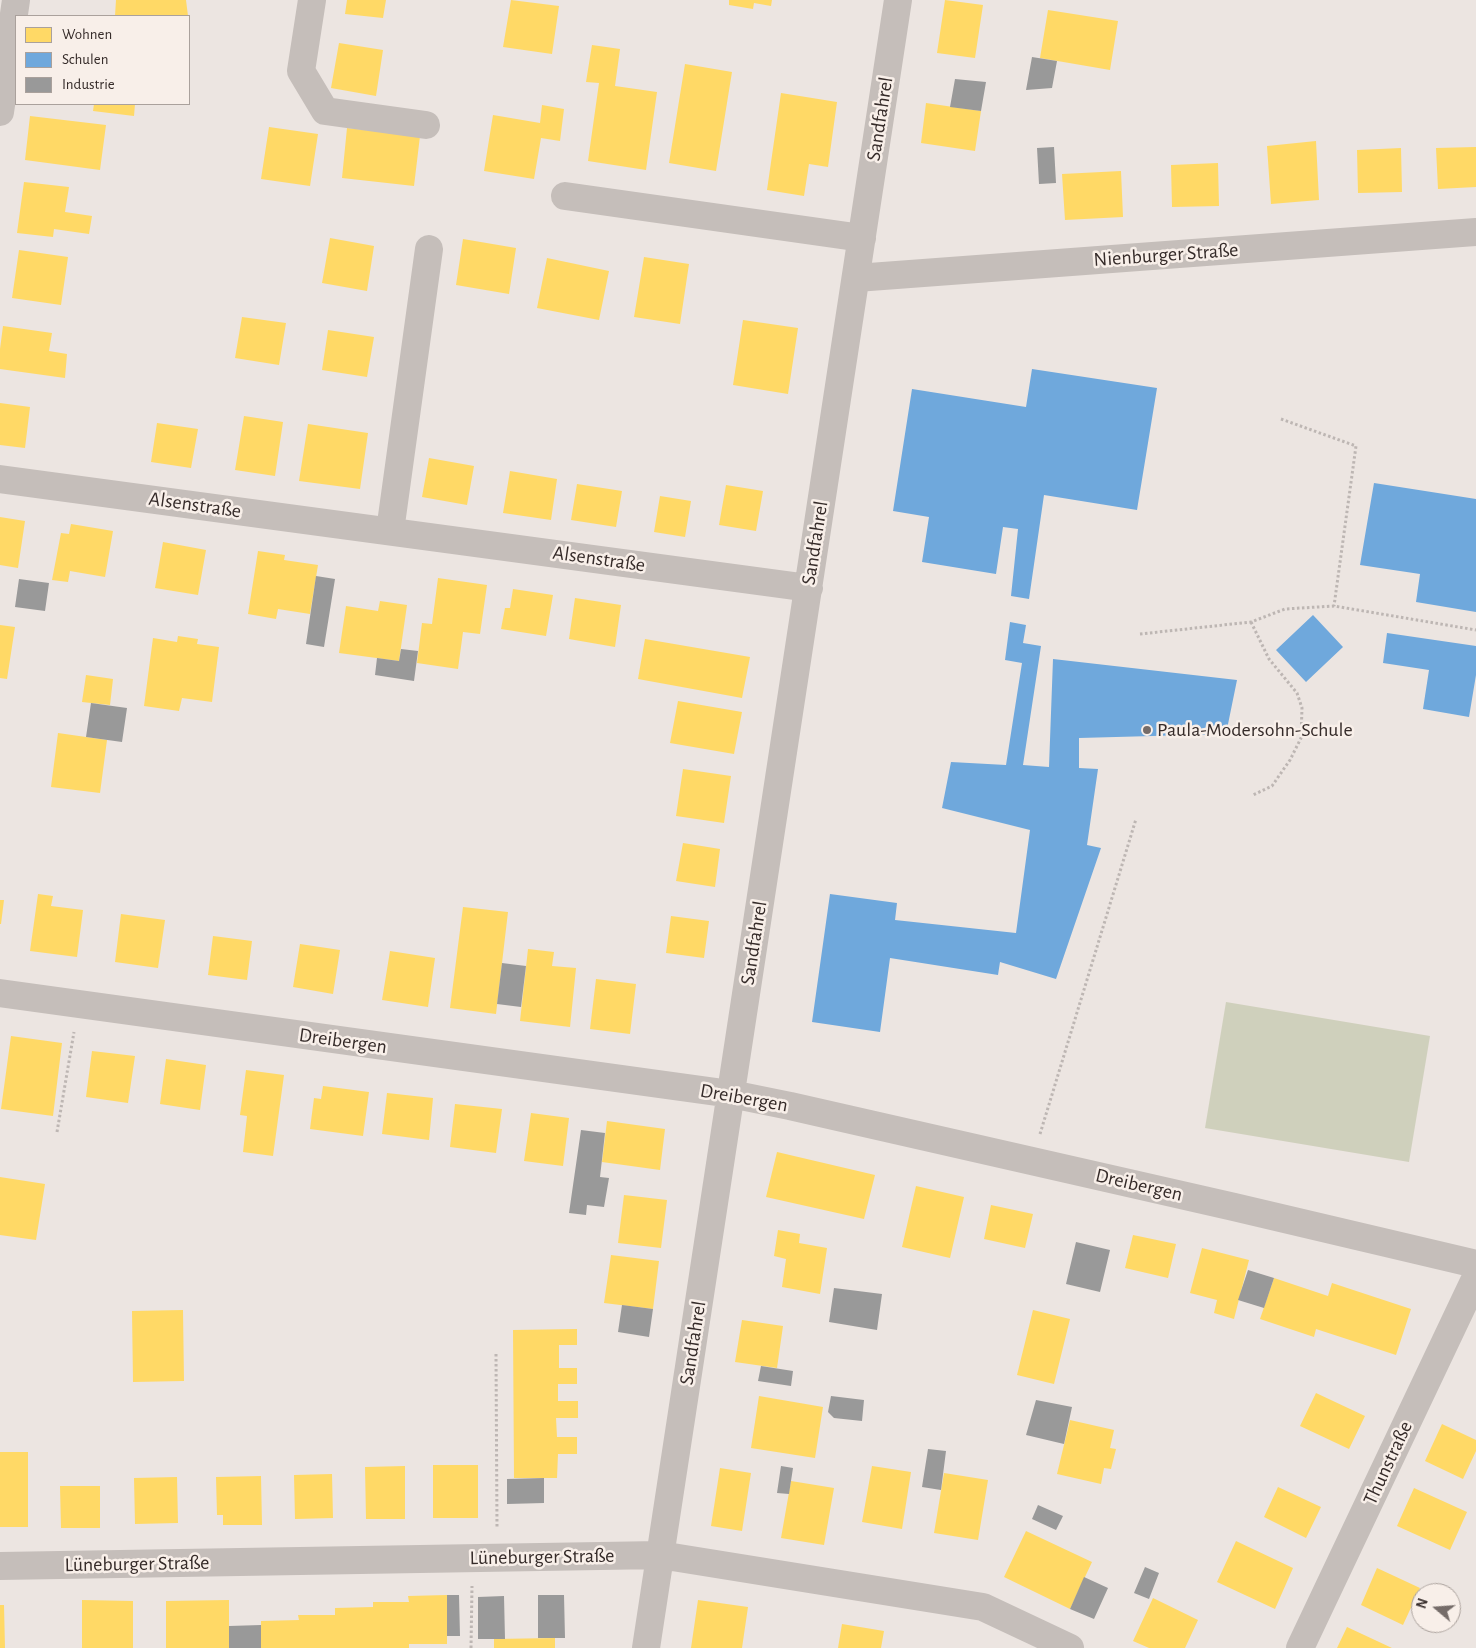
<!DOCTYPE html>
<html>
<head>
<meta charset="utf-8">
<style>
	body { margin:0 }
	#map { position:relative; width:1476px; height:1648px; overflow:hidden; background:#ece5e1; font-family:"Alegreya Sans",sans-serif }
	canvas { display:block }
	.legend { position:absolute; left:15px; top:15px; width:175px; height:90px; box-sizing:border-box; background:#f8efe9; border:1px solid #aaa19c; margin:0; padding:6px 9px; list-style:none; font-size:15px; color:#352b29 }
	.legend li { display:flex; align-items:center; gap:10px; height:25px }
	.legend b { width:25px; border:1px solid #aaa19c }
	.north { position:absolute; left:1411px; top:1583px; width:50px; height:50px; box-sizing:border-box; background:#f8efe9; border:1px solid #aaa19c; border-radius:50%; rotate:288deg; font-size:14px; font-weight:700; line-height:20px; text-align:center; color:#352b29 }
	.north::after { content:''; display:block; margin:auto; width:18px; height:22px; background:#756c69; clip-path:polygon(50% 0,100% 100%,50% 72%,0 100%) }
</style>
</head>
<body>
<div id="map">
<canvas width="1476" height="1648"></canvas>
<ul class="legend">
<li><b style="height:14px;background:#ffd966"></b>Wohnen</li>
<li><b style="height:14px;background:#6fa8dc"></b>Schulen</li>
<li><b style="height:14px;background:#999"></b>Industrie</li>
</ul>
<div class="north">N</div>
</div>
<script>
const context = document.querySelector('canvas').getContext('2d');
context.lineJoin = 'round';
function paint(path, color) { context.fillStyle = color; context.fill(path, 'evenodd'); }
function strokePath(path, color, width, dash) { context.strokeStyle = color; context.lineWidth = width; context.lineCap = dash ? 'butt' : 'round'; context.setLineDash(dash || []); context.stroke(path); }
function drawText(font, color, halo, rows, align = 'center') {
  context.font = font + ' "Alegreya Sans",sans-serif'; context.lineWidth = 5; context.setLineDash([]); context.textBaseline = 'middle'; context.strokeStyle = halo; context.fillStyle = color; for (const [text, x, y, turn = 0] of rows) {
    context.save(); context.translate(x, y); context.rotate((+turn || 0) * Math.PI / 180); context.textAlign = isNaN(turn) ? turn : align; if (halo) context.strokeText(text, 0, 0); context.fillText(text, 0, 0); context.restore();
  }
}
paint(new Path2D(`
	M 1226,1002 L 1430,1036 L 1409,1162 L 1205,1128 Z`), '#cfd0bc');
paint(new Path2D(`
	M 116,0 L 186,0 L 188,16 L 115,16 Z
	M 347,0 L 386,0 L 383,18 L 345,14 Z
	M 511,0 L 559,6 L 552,54 L 503,47 Z
	M 729,0 L 772,0 L 771,6 L 754,3 L 753,9 L 729,5 Z
	M 945,0 L 983,5 L 975,58 L 937,53 Z
	M 1048,10 L 1118,21 L 1110,70 L 1040,58 Z
	M 339,43 L 383,50 L 376,96 L 331,88 Z
	M 592,45 L 620,49 L 615,86 L 657,92 L 646,170 L 588,161 L 599,83 L 586,82 Z
	M 685,64 L 732,72 L 716,171 L 669,163 Z
	M 781,93 L 837,102 L 828,167 L 809,164 L 804,196 L 767,190 Z
	M 926,103 L 981,111 L 975,151 L 921,143 Z
	M 94,104 L 135,104 L 134,116 L 93,111 Z
	M 542,105 L 564,109 L 560,141 L 541,138 L 534,179 L 484,171 L 493,115 L 540,123 Z
	M 30,116 L 106,125 L 100,170 L 25,160 Z
	M 269,127 L 318,134 L 310,186 L 261,179 Z
	M 347,128 L 420,136 L 414,186 L 342,178 Z
	M 1316,141 L 1319,200 L 1271,204 L 1267,146 Z
	M 1476,147 L 1476,187 L 1438,189 L 1436,148 Z
	M 1401,148 L 1402,192 L 1358,193 L 1357,150 Z
	M 1218,163 L 1219,206 L 1172,207 L 1171,165 Z
	M 1121,171 L 1123,217 L 1065,220 L 1062,174 Z
	M 24,182 L 69,187 L 65,212 L 92,216 L 89,234 L 54,229 L 53,237 L 17,233 Z
	M 330,238 L 374,246 L 367,291 L 322,283 Z
	M 463,239 L 516,248 L 509,294 L 456,285 Z
	M 19,250 L 68,257 L 61,305 L 12,298 Z
	M 644,257 L 689,264 L 680,324 L 634,317 Z
	M 547,258 L 609,271 L 599,320 L 537,308 Z
	M 242,317 L 286,323 L 279,365 L 235,358 Z
	M 743,320 L 798,328 L 788,394 L 733,385 Z
	M 3,326 L 52,333 L 49,351 L 67,354 L 65,378 L 0,369 L 0,349 Z
	M 328,330 L 374,337 L 367,377 L 322,370 Z
	M 0,403 L 30,407 L 25,448 L 0,445 Z
	M 244,416 L 283,422 L 275,476 L 235,470 Z
	M 157,423 L 198,429 L 191,468 L 151,462 Z
	M 308,424 L 368,433 L 360,489 L 299,481 Z
	M 429,458 L 474,466 L 467,505 L 422,497 Z
	M 510,471 L 557,479 L 551,520 L 503,513 Z
	M 577,484 L 622,491 L 616,527 L 571,520 Z
	M 726,485 L 763,491 L 756,531 L 719,525 Z
	M 660,496 L 691,501 L 685,537 L 654,532 Z
	M 0,517 L 25,521 L 18,568 L 0,565 Z
	M 71,524 L 113,531 L 105,577 L 70,571 L 68,582 L 52,580 L 61,533 L 69,534 Z
	M 163,542 L 206,550 L 198,595 L 155,588 Z
	M 258,551 L 285,555 L 284,560 L 318,565 L 310,614 L 278,609 L 276,619 L 248,614 Z
	M 438,578 L 487,585 L 480,634 L 463,632 L 458,669 L 417,663 L 422,623 L 432,624 Z
	M 513,589 L 553,595 L 546,636 L 501,629 L 505,608 L 510,608 Z
	M 575,598 L 621,605 L 615,647 L 569,639 Z
	M 380,601 L 407,605 L 399,661 L 339,653 L 346,606 L 378,611 Z
	M 0,625 L 15,627 L 7,679 L 0,678 Z
	M 178,636 L 198,639 L 197,644 L 219,647 L 212,702 L 182,698 L 179,711 L 144,706 L 153,638 L 177,642 Z
	M 645,639 L 750,657 L 742,698 L 638,679 Z
	M 86,675 L 113,679 L 110,705 L 82,702 Z
	M 678,701 L 742,712 L 734,754 L 670,743 Z
	M 58,733 L 107,740 L 100,793 L 51,787 Z
	M 683,769 L 731,776 L 724,823 L 676,816 Z
	M 683,843 L 720,849 L 715,887 L 676,881 Z
	M 38,894 L 53,896 L 51,906 L 83,910 L 77,957 L 30,951 Z
	M 0,900 L 4,900 L 1,924 L 0,924 Z
	M 463,907 L 508,912 L 496,1014 L 450,1008 Z
	M 121,914 L 165,920 L 158,968 L 115,962 Z
	M 671,916 L 709,921 L 704,958 L 666,953 Z
	M 213,936 L 252,941 L 247,980 L 208,975 Z
	M 300,944 L 340,950 L 333,994 L 293,987 Z
	M 528,949 L 554,952 L 552,966 L 576,968 L 570,1027 L 520,1021 Z
	M 390,951 L 435,958 L 428,1007 L 382,1000 Z
	M 596,979 L 636,984 L 630,1034 L 590,1029 Z
	M 11,1036 L 62,1043 L 53,1116 L 1,1109 Z
	M 92,1051 L 135,1056 L 128,1103 L 86,1097 Z
	M 166,1059 L 206,1065 L 200,1110 L 160,1104 Z
	M 246,1070 L 284,1075 L 273,1156 L 243,1152 L 247,1116 L 240,1115 Z
	M 323,1086 L 369,1092 L 363,1136 L 310,1129 L 314,1098 L 321,1099 Z
	M 387,1093 L 433,1098 L 429,1140 L 382,1134 Z
	M 455,1104 L 502,1109 L 496,1153 L 450,1147 Z
	M 531,1113 L 569,1118 L 563,1166 L 524,1161 Z
	M 607,1121 L 665,1129 L 660,1170 L 602,1162 Z
	M 777,1152 L 875,1175 L 864,1219 L 766,1197 Z
	M 0,1177 L 45,1184 L 36,1240 L 0,1235 Z
	M 916,1186 L 964,1197 L 950,1258 L 902,1247 Z
	M 624,1195 L 667,1200 L 661,1248 L 618,1243 Z
	M 991,1205 L 1033,1214 L 1025,1248 L 984,1239 Z
	M 778,1230 L 800,1234 L 799,1243 L 827,1248 L 820,1294 L 782,1287 L 786,1259 L 774,1256 Z
	M 1133,1235 L 1176,1244 L 1168,1278 L 1125,1268 Z
	M 1202,1248 L 1249,1260 L 1234,1319 L 1214,1313 L 1217,1300 L 1190,1293 Z
	M 611,1255 L 659,1261 L 653,1309 L 604,1303 Z
	M 1274,1278 L 1328,1296 L 1332,1283 L 1411,1309 L 1396,1355 L 1316,1329 L 1314,1337 L 1260,1319 Z
	M 183,1310 L 184,1381 L 133,1382 L 132,1311 Z
	M 1033,1310 L 1070,1319 L 1054,1384 L 1017,1375 Z
	M 742,1320 L 783,1326 L 777,1368 L 735,1362 Z
	M 577,1329 L 577,1345 L 559,1345 L 559,1368 L 577,1368 L 577,1384 L 558,1384 L 558,1401 L 578,1401 L 578,1418 L 556,1418 L 557,1437 L 577,1437 L 577,1454 L 558,1454 L 557,1478 L 514,1478 L 513,1330 Z
	M 1316,1393 L 1365,1416 L 1349,1449 L 1300,1426 Z
	M 759,1396 L 823,1407 L 815,1458 L 751,1448 Z
	M 1070,1420 L 1114,1430 L 1110,1448 L 1116,1449 L 1111,1469 L 1104,1468 L 1101,1484 L 1057,1474 Z
	M 1442,1424 L 1476,1440 L 1476,1451 L 1463,1479 L 1425,1461 Z
	M 0,1452 L 28,1452 L 28,1527 L 0,1527 Z
	M 433,1465 L 478,1465 L 478,1518 L 433,1518 Z
	M 405,1466 L 405,1519 L 366,1519 L 365,1467 Z
	M 872,1466 L 911,1472 L 902,1529 L 862,1522 Z
	M 720,1468 L 751,1473 L 742,1531 L 711,1526 Z
	M 944,1473 L 988,1480 L 978,1540 L 934,1533 Z
	M 332,1474 L 333,1518 L 295,1519 L 294,1475 Z
	M 261,1476 L 262,1525 L 223,1525 L 223,1515 L 217,1515 L 216,1477 Z
	M 177,1477 L 178,1523 L 135,1524 L 134,1478 Z
	M 791,1481 L 834,1488 L 824,1545 L 781,1538 Z
	M 60,1486 L 100,1486 L 100,1528 L 61,1528 Z
	M 1278,1487 L 1321,1507 L 1306,1538 L 1264,1517 Z
	M 1414,1488 L 1467,1512 L 1450,1550 L 1397,1526 Z
	M 1026,1531 L 1092,1562 L 1070,1609 L 1004,1577 Z
	M 1236,1541 L 1293,1568 L 1275,1609 L 1217,1582 Z
	M 1377,1568 L 1420,1588 L 1403,1625 L 1361,1605 Z
	M 447,1595 L 447,1644 L 409,1644 L 409,1648 L 261,1648 L 261,1621 L 299,1620 L 298,1615 L 335,1615 L 335,1608 L 373,1607 L 373,1602 L 409,1602 L 408,1596 Z
	M 1153,1598 L 1198,1620 L 1185,1648 L 1149,1648 L 1133,1641 Z
	M 82,1600 L 133,1601 L 133,1648 L 82,1648 Z
	M 229,1600 L 229,1648 L 166,1648 L 166,1601 Z
	M 698,1600 L 748,1607 L 742,1648 L 691,1648 Z
	M 0,1605 L 4,1605 L 5,1648 L 0,1648 Z
	M 842,1624 L 884,1631 L 881,1648 L 838,1648 Z
	M 1347,1627 L 1392,1648 L 1337,1648 Z
	M 555,1638 L 555,1648 L 494,1648 L 494,1639 Z`), '#ffd966');
paint(new Path2D(`
	M 1032,369 L 1157,388 L 1137,510 L 1044,495 L 1029,599 L 1011,596 L 1018,529 L 1003,527 L 996,574 L 922,562 L 929,517 L 893,511 L 912,389 L 1026,407 Z
	M 1374,483 L 1476,499 L 1476,612 L 1416,602 L 1420,574 L 1360,565 Z
	M 1313,615 L 1343,647 L 1306,682 L 1276,650 Z
	M 1010,622 L 1026,625 L 1023,643 L 1041,646 L 1023,765 L 1049,767 L 1053,659 L 1237,680 L 1226,734 L 1079,738 L 1079,768 L 1098,769 L 1087,845 L 1101,848 L 1056,979 L 1000,962 L 998,975 L 890,958 L 880,1032 L 812,1022 L 830,894 L 897,903 L 895,920 L 1016,933 L 1030,830 L 942,808 L 951,762 L 1006,765 L 1022,663 L 1005,660 Z
	M 1387,633 L 1476,646 L 1476,675 L 1469,717 L 1423,709 L 1429,670 L 1383,663 Z`), '#6fa8dc');
paint(new Path2D(`
	M 1032,57 L 1057,61 L 1052,88 L 1026,90 Z
	M 955,79 L 986,82 L 981,111 L 950,107 Z
	M 1054,147 L 1056,183 L 1039,184 L 1037,148 Z
	M 316,576 L 335,579 L 324,647 L 306,644 Z
	M 19,579 L 49,583 L 45,611 L 15,607 Z
	M 401,649 L 418,651 L 414,681 L 375,675 L 377,658 L 399,661 Z
	M 91,703 L 127,708 L 122,742 L 86,737 Z
	M 502,963 L 526,966 L 521,1007 L 497,1004 Z
	M 581,1130 L 605,1133 L 600,1177 L 609,1178 L 604,1207 L 587,1205 L 586,1215 L 569,1213 Z
	M 1076,1242 L 1110,1250 L 1100,1292 L 1066,1284 Z
	M 1248,1270 L 1274,1278 L 1264,1308 L 1238,1300 Z
	M 834,1288 L 882,1294 L 877,1330 L 829,1322 Z
	M 622,1305 L 653,1309 L 649,1337 L 618,1332 Z
	M 761,1366 L 793,1371 L 791,1386 L 758,1381 Z
	M 831,1396 L 864,1400 L 862,1421 L 834,1418 L 828,1412 Z
	M 1036,1400 L 1072,1407 L 1064,1444 L 1026,1435 Z
	M 928,1449 L 946,1451 L 941,1490 L 922,1487 Z
	M 781,1466 L 793,1468 L 789,1494 L 777,1493 Z
	M 544,1478 L 544,1503 L 507,1504 L 507,1479 Z
	M 1038,1505 L 1063,1516 L 1056,1530 L 1032,1519 Z
	M 1145,1567 L 1159,1573 L 1149,1599 L 1134,1593 Z
	M 1084,1577 L 1108,1588 L 1094,1619 L 1070,1609 Z
	M 447,1595 L 459,1595 L 460,1636 L 447,1636 Z
	M 538,1595 L 564,1595 L 565,1638 L 538,1638 Z
	M 504,1596 L 505,1639 L 478,1639 L 478,1597 Z
	M 261,1625 L 261,1648 L 229,1648 L 229,1626 Z`), '#999');
strokePath(new Path2D(`
	M 1281,419 L 1356,446 L 1334,606
	M 1251,622 L 1269,659 L 1297,693 L 1302,708 L 1301,738 L 1290,760 L 1272,786 L 1253,795
	M 1140,634 L 1251,622 L 1285,609 L 1334,606 L 1476,630
	M 57,1132 L 74,1032
	M 1040,1134 L 1136,819
	M 496,1354 L 497,1529
	M 471,1648 L 472,1586`), '#bdb6b3', 3, [2.5, 2.5]);
strokePath(new Path2D(`
	M 312,0 L 301,71 L 325,111 L 426,125
	M 0,112 L 16,0
	M 565,196 L 862,238
	M 856,278 L 1476,232
	M 0,479 L 809,588
	M 390,531 L 429,249
	M 0,993 L 731,1094 L 790,1106 L 1234,1207 L 1476,1264
	M 0,1566 L 660,1555 L 983,1607 L 1070,1648
	M 646,1648 L 898,0
	M 1300,1648 L 1476,1277`), '#c5beba', 28);
for (const [x, y, r, color] of [
	[1147,730,5,"#756c69"]
]) { const dot = new Path2D(); dot.arc(x, y, r, 0, 2 * Math.PI); context.fillStyle = color; context.fill(dot); strokePath(dot, '#f8efe9', 2); }
drawText('20px', '#352b29', '#f8efe9', [
	["Sandfahrel",880,119,-81],
	["Nienburger Straße",1166,255,-4],
	["Alsenstraße",195,505,8],
	["Sandfahrel",815,543,-81],
	["Alsenstraße",599,559,8],
	["Sandfahrel",754,943,-81],
	["Dreibergen",343,1041,8],
	["Dreibergen",744,1098,10],
	["Dreibergen",1139,1185,13],
	["Sandfahrel",693,1343,-81],
	["Thunstraße",1388,1463,-65],
	["Lüneburger Straße",542,1557,-1],
	["Lüneburger Straße",137,1564,-1]
]);
drawText('20px', '#352b29', '#f8efe9', [
	["Paula-Modersohn-Schule",1157,730]
], 'left');
</script>
</body>
</html>
